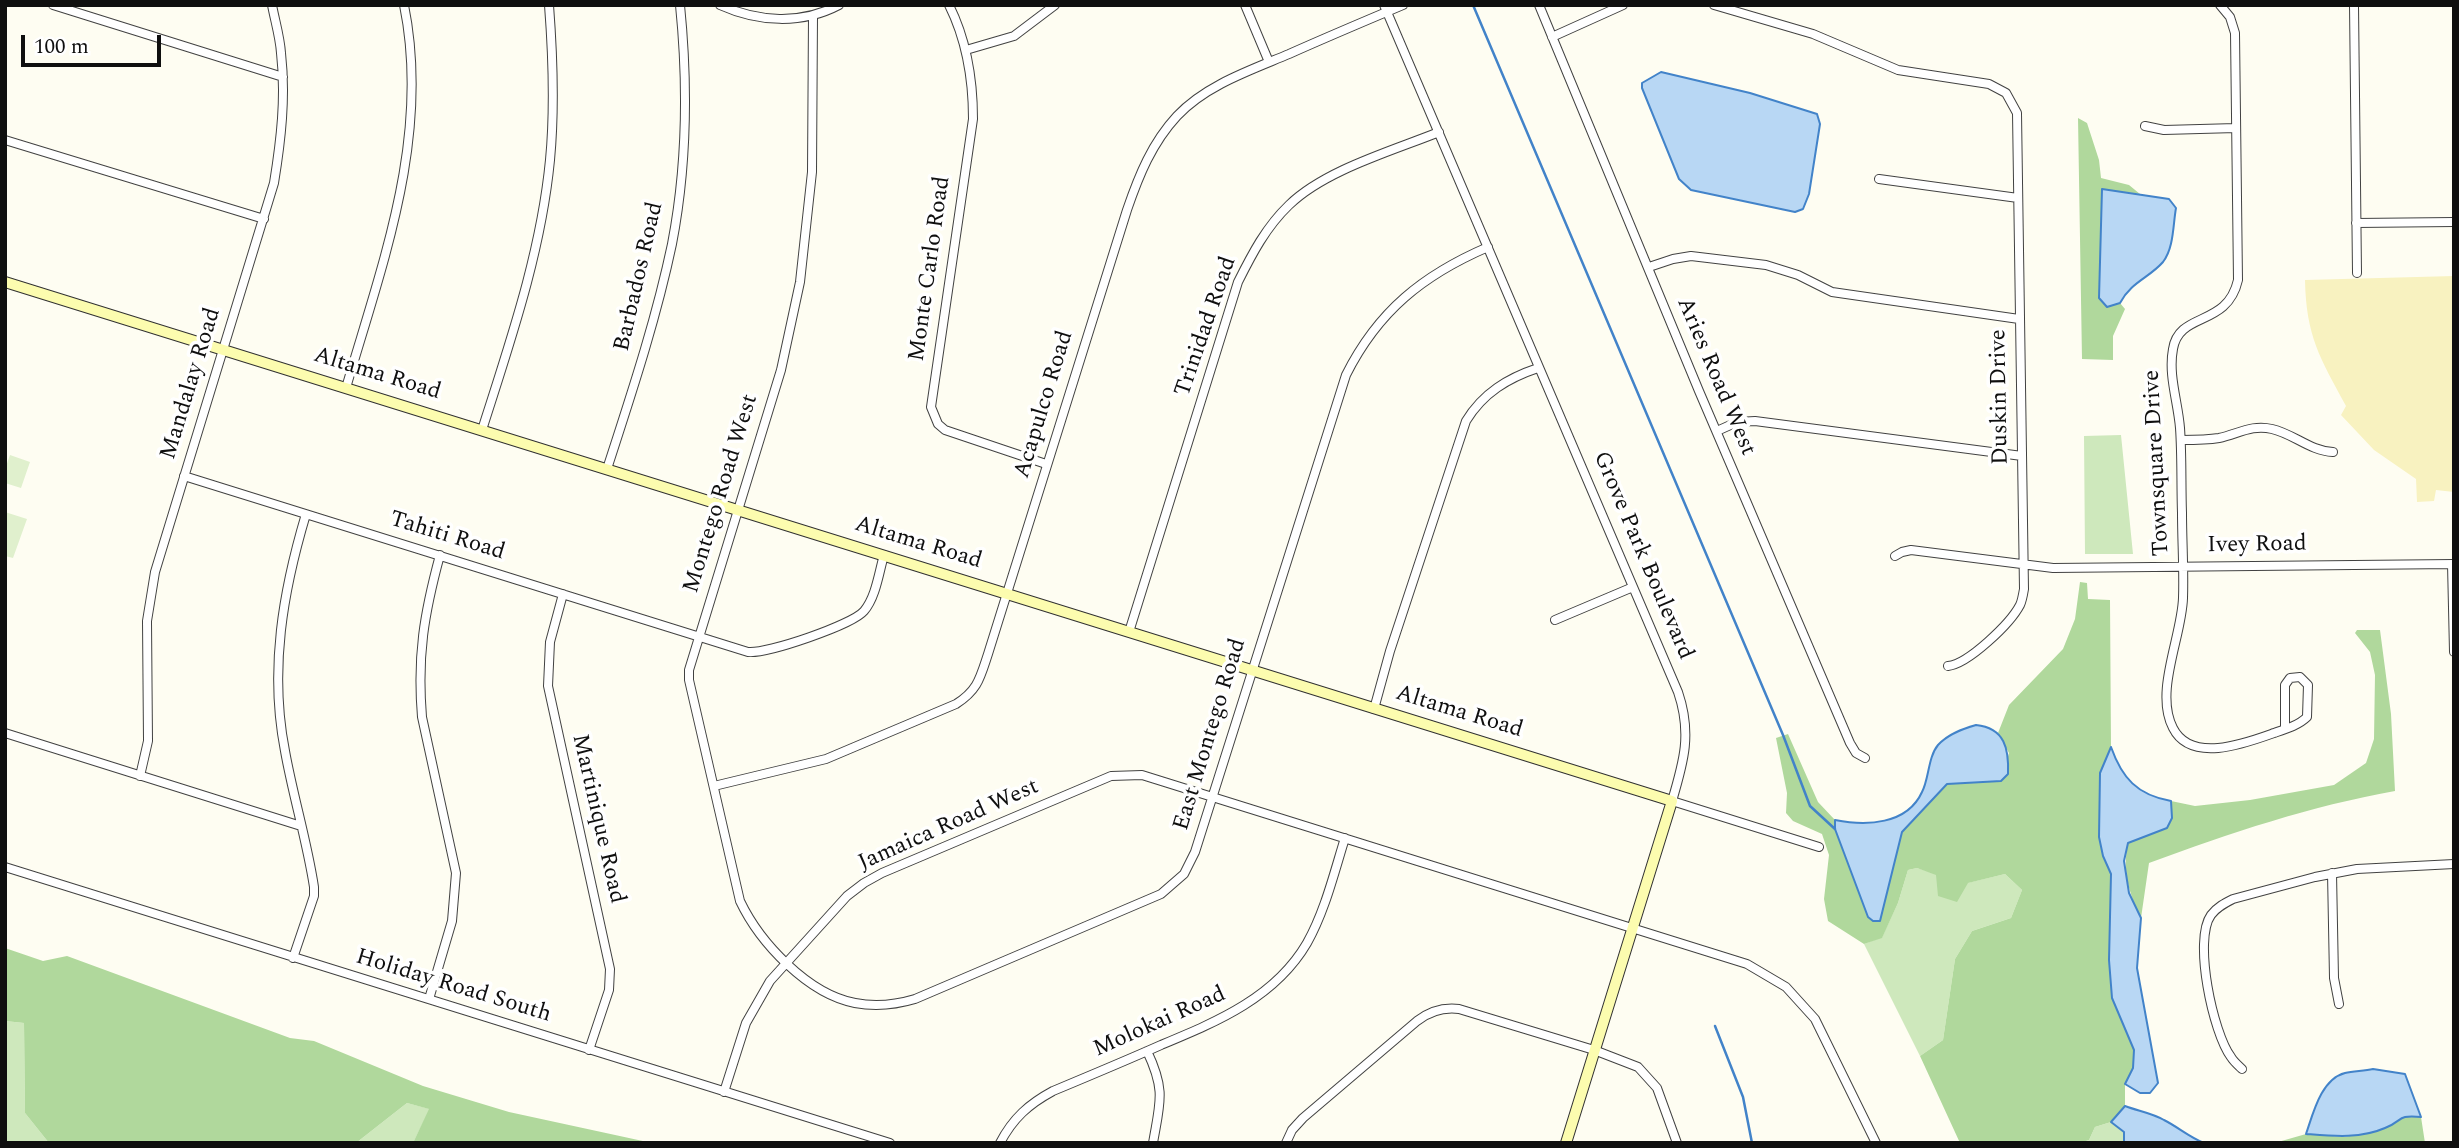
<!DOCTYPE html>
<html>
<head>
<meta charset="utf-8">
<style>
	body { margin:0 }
	#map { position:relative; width:2459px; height:1148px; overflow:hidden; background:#fefdf2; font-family:Spectral,serif }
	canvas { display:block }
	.frame { position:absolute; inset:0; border:7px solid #0f0f0f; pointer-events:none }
	.scale { position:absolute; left:21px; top:35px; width:140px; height:32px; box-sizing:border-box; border:4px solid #0f0f0f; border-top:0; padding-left:9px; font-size:21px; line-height:24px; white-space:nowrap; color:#0f0f0f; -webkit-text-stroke:5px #fff; paint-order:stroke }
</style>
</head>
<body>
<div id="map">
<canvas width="2459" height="1148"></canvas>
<div class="frame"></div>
<div class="scale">100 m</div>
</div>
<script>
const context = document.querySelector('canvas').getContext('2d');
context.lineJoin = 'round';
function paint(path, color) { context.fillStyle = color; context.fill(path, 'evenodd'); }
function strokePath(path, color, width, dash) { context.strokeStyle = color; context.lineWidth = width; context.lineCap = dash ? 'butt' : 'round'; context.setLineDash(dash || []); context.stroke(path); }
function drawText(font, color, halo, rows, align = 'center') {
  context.font = font + ' Spectral,serif'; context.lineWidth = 7; context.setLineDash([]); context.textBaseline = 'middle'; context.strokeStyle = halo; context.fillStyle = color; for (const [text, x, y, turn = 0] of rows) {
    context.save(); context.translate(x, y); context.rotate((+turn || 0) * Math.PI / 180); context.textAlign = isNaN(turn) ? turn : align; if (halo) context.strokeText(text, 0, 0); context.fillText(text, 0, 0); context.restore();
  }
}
paint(new Path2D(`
	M 2121,435 L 2133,554 L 2085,554 L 2084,436 Z
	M 1917,868 L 1967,883 L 2005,874 L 2022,890 L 2011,918 L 1972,931 L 1955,959 L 1943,1040 L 1920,1056 L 1864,944 L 1882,937 L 1898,903 L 1908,870 Z
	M 5,1021 L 24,1023 L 25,1113 L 49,1143 L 5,1143 Z
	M 407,1103 L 430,1109 L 413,1143 L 356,1143 Z
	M 2111,1122 L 2124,1132 L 2124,1143 L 2080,1143 L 2089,1140 L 2095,1127 Z`), '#cee8bc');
paint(new Path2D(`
	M 2078,118 L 2087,123 L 2099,160 L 2101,178 L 2129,185 L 2140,194 L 2102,189 L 2107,307 L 2120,303 L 2125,309 L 2113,336 L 2113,360 L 2082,359 Z
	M 2080,582 L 2087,583 L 2088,599 L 2110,600 L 2111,747 L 2100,773 L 2103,856 L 2111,874 L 2109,960 L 2112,998 L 2134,1050 L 2133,1068 L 2125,1084 L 2125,1106 L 2111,1122 L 2095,1127 L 2089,1140 L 2080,1143 L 1960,1143 L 1920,1056 L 1943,1040 L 1955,959 L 1972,931 L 2011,918 L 2022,890 L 2005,874 L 1968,883 L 1957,902 L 1938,896 L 1936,875 L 1917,868 L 1908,870 L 1898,903 L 1882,938 L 1864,944 L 1828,921 L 1824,899 L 1829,855 L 1822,834 L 1793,821 L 1786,813 L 1787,793 L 1776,738 L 1788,734 L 1818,802 L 1835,820 L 1835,829 L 1880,921 L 1902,832 L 1947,784 L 2001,781 L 2009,753 L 1998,733 L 2009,705 L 2063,649 L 2075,619 Z
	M 2357,630 L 2380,630 L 2391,714 L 2395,791 C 2311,806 2230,833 2149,863 L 2141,918 C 2129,893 2122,871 2128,843 L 2167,828 L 2172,818 L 2171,801 L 2195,806 L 2250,800 L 2334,785 L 2366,763 L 2374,739 L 2375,675 L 2370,652 L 2355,633 Z
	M 5,948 L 43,961 L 67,956 L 290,1038 L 314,1041 L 423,1086 L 509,1112 L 652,1143 L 413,1143 L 429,1109 L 407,1103 L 356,1143 L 49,1143 L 25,1113 L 24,1023 L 5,1021 Z
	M 2403,1116 L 2421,1117 L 2425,1143 L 2224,1143 L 2234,1141 L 2278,1142 L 2306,1134 L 2345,1137 L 2385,1128 Z`), '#b0d89c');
paint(new Path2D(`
	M 2454,276 L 2454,492 L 2436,490 L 2434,501 L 2417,502 L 2416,479 L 2374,450 L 2341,415 L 2346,406 C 2320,358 2306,336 2305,280 Z`), '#f8f2c0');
paint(new Path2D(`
	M 10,455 L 30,462 L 21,488 L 5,483 L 5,469 Z
	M 5,512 L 27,519 L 13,558 L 5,556 Z`), '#e0f0cd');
const water = new Path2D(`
	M 1661,72 L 1750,93 L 1817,114 L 1820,124 L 1809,194 L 1803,209 L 1795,212 L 1691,190 L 1679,179 L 1642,88 L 1642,83 Z
	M 2102,189 L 2169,199 L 2176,208 C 2173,224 2174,248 2163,262 C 2149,278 2131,282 2120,303 L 2107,307 L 2099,298 Z
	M 1976,725 C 2005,728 2009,749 2008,774 L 2001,781 L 1947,784 L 1902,832 L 1880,921 L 1873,921 L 1868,917 L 1835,829 L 1835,820 C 1866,826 1907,825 1922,792 C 1929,779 1928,757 1938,745 C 1948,734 1962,729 1976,725 Z
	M 2111,747 C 2122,778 2137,795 2171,801 L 2172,818 L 2167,828 L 2128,843 L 2124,861 L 2129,893 L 2141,918 L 2137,968 L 2158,1083 L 2150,1093 L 2140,1093 L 2125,1084 L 2133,1068 L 2134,1050 L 2112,998 L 2109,960 L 2111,874 L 2103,856 L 2099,837 L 2100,773 Z
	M 2373,1069 L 2405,1074 L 2421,1117 C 2395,1115 2405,1120 2385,1128 C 2360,1139 2332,1136 2306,1134 C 2313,1114 2321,1079 2345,1073 C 2354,1071 2364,1071 2373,1069 Z
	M 2125,1106 C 2138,1111 2152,1113 2164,1120 C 2178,1127 2189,1137 2204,1143 L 2124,1143 L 2124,1132 L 2111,1122 Z`);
paint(water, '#b8d7f4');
strokePath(water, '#4283c9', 2);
strokePath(new Path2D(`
	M 1473,5 L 1783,735 L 1810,806 L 1835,829
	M 1715,1026 L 1743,1097 L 1752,1143`), '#4283c9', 2.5);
const street = new Path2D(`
	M 53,5 L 283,77
	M 720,5 C 758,22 801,25 839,5
	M 949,5 C 967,41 973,79 973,119 L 931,407 L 938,424 L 945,430 L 1046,464
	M 1245,5 L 1269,62
	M 1384,5 L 1678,692 C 1692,733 1684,761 1672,801 L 1819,847
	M 1539,5 L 1699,391 L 1850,743 L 1856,753 L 1865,758
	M 1714,5 L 1813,34 L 1898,70 L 1989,84 L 2006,93 L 2017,113 L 2024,589 C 2023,595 2022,601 2020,605 C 2010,624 1968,664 1948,666
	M 2220,5 L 2230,17 L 2235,33 L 2238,280 C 2227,328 2179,311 2173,349 C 2168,375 2178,402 2180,428 C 2182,456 2181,484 2182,513 C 2182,541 2184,569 2183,598 C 2182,636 2154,692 2173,728 C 2191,764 2246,743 2274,733 C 2286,729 2299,725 2307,717 L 2308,685 L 2300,677 L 2290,678 L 2285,685 L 2285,729
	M 2354,5 L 2357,273
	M 813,16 L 812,172 L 800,282 L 781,370 L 689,670 L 689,680 L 740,901 C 760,943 808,994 855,1003 C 876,1007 895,1005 915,999 L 1161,894 L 1184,874 L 1195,852 L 1346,375 C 1378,311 1423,275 1488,247
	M 1552,37 L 1623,5
	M 966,50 L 1014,36 L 1055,5
	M 2145,126 L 2164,130 L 2236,128
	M 5,140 L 264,219
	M 1879,179 L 2018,198
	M 2356,223 L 2454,222
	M 1649,267 L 1673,259 L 1691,256 L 1766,265 L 1798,275 L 1832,292 L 2019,319
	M 346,388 C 382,264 431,137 404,5
	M 482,430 C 510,342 541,253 550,160 C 555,108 553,57 549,5
	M 1717,431 L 1737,422 L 1755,421 L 2022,456
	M 2181,440 C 2194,440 2207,440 2219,438 C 2238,434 2252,424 2272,429 C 2294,434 2310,451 2333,452
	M 607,469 C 631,395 656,320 672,244 C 687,166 688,84 680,5
	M 184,476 L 748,652 C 767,654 852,625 864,611 C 876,597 879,572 884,555
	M 1895,556 L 1902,552 L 1911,550 L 2053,568 L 2454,564
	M 2452,564 L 2454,652
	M 563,594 L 550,642 L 548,686 L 610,969 L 609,990 L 589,1050
	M 1555,620 L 1633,587
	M 1129,632 L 1238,282 C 1252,254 1266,227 1289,205 C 1325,170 1392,151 1439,132
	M 1374,709 L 1390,651 L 1466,421 C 1483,393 1508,378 1538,368
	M 5,733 L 301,826
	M 140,776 L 148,741 L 147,621 L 155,572 L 274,183 C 281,140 286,97 281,53 C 280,37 275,21 272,5
	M 714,786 L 826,759 L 956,704 C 978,690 980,678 988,654 L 1127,210 C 1139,175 1152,143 1177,116 C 1206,85 1251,70 1289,54 C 1327,37 1365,21 1403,5
	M 5,867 L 890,1143
	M 2332,873 L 2334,978 L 2339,1004
	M 293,958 L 314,896 L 314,887 C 307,841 293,796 285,751 C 269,670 283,591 306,514
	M 429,999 L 452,921 L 456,873 L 422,717 C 417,656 424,614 440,555
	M 1147,1051 C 1166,1091 1160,1102 1153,1143
	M 2242,1069 C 2238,1065 2234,1062 2231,1057 C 2213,1033 2193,940 2211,915 C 2217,907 2225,903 2233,899 L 2315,877 L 2357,869 L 2454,864
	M 724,1092 L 746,1023 L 770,981 L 847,896 L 864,883 L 882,873 L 1111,776 L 1142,775 L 1747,964 L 1786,987 L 1815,1019 L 1876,1143
	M 1000,1143 C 1013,1118 1029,1104 1053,1091 C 1089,1076 1125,1061 1161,1045 C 1216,1022 1275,998 1307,943 C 1325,911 1334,873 1345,838
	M 1286,1143 L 1292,1130 L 1303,1118 L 1417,1021 C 1430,1011 1443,1007 1459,1009 L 1594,1050 L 1638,1067 L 1657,1088 L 1677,1143`);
const secondary = new Path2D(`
	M 5,282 L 1672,801 L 1566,1143`);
strokePath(street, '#424242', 10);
strokePath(secondary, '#313131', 12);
strokePath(street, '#fff', 8);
strokePath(secondary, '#fcfcaf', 10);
drawText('23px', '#0f0f0f', '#fff', [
	["Monte Carlo Road",931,269,-82],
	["Barbados Road",640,277,-77],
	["Trinidad Road",1207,327,-71],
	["Altama Road",377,375,17],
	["Aries Road West",1715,377,67],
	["Mandalay Road",192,384,-73],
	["Duskin Drive",2001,397,-91],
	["Acapulco Road",1045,405,-73],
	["Townsquare Drive",2158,463,-93],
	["Montego Road West",722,494,-73],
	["Tahiti Road",447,537,17],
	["Altama Road",918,544,17],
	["Ivey Road",2257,546,-1],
	["Grove Park Boulevard",1642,556,67],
	["Altama Road",1459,713,17],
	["East Montego Road",1211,735,-73],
	["Martinique Road",597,819,77],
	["Jamaica Road West",949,826,-24],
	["Holiday Road South",453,987,17],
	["Molokai Road",1160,1023,-24]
]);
</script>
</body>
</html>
